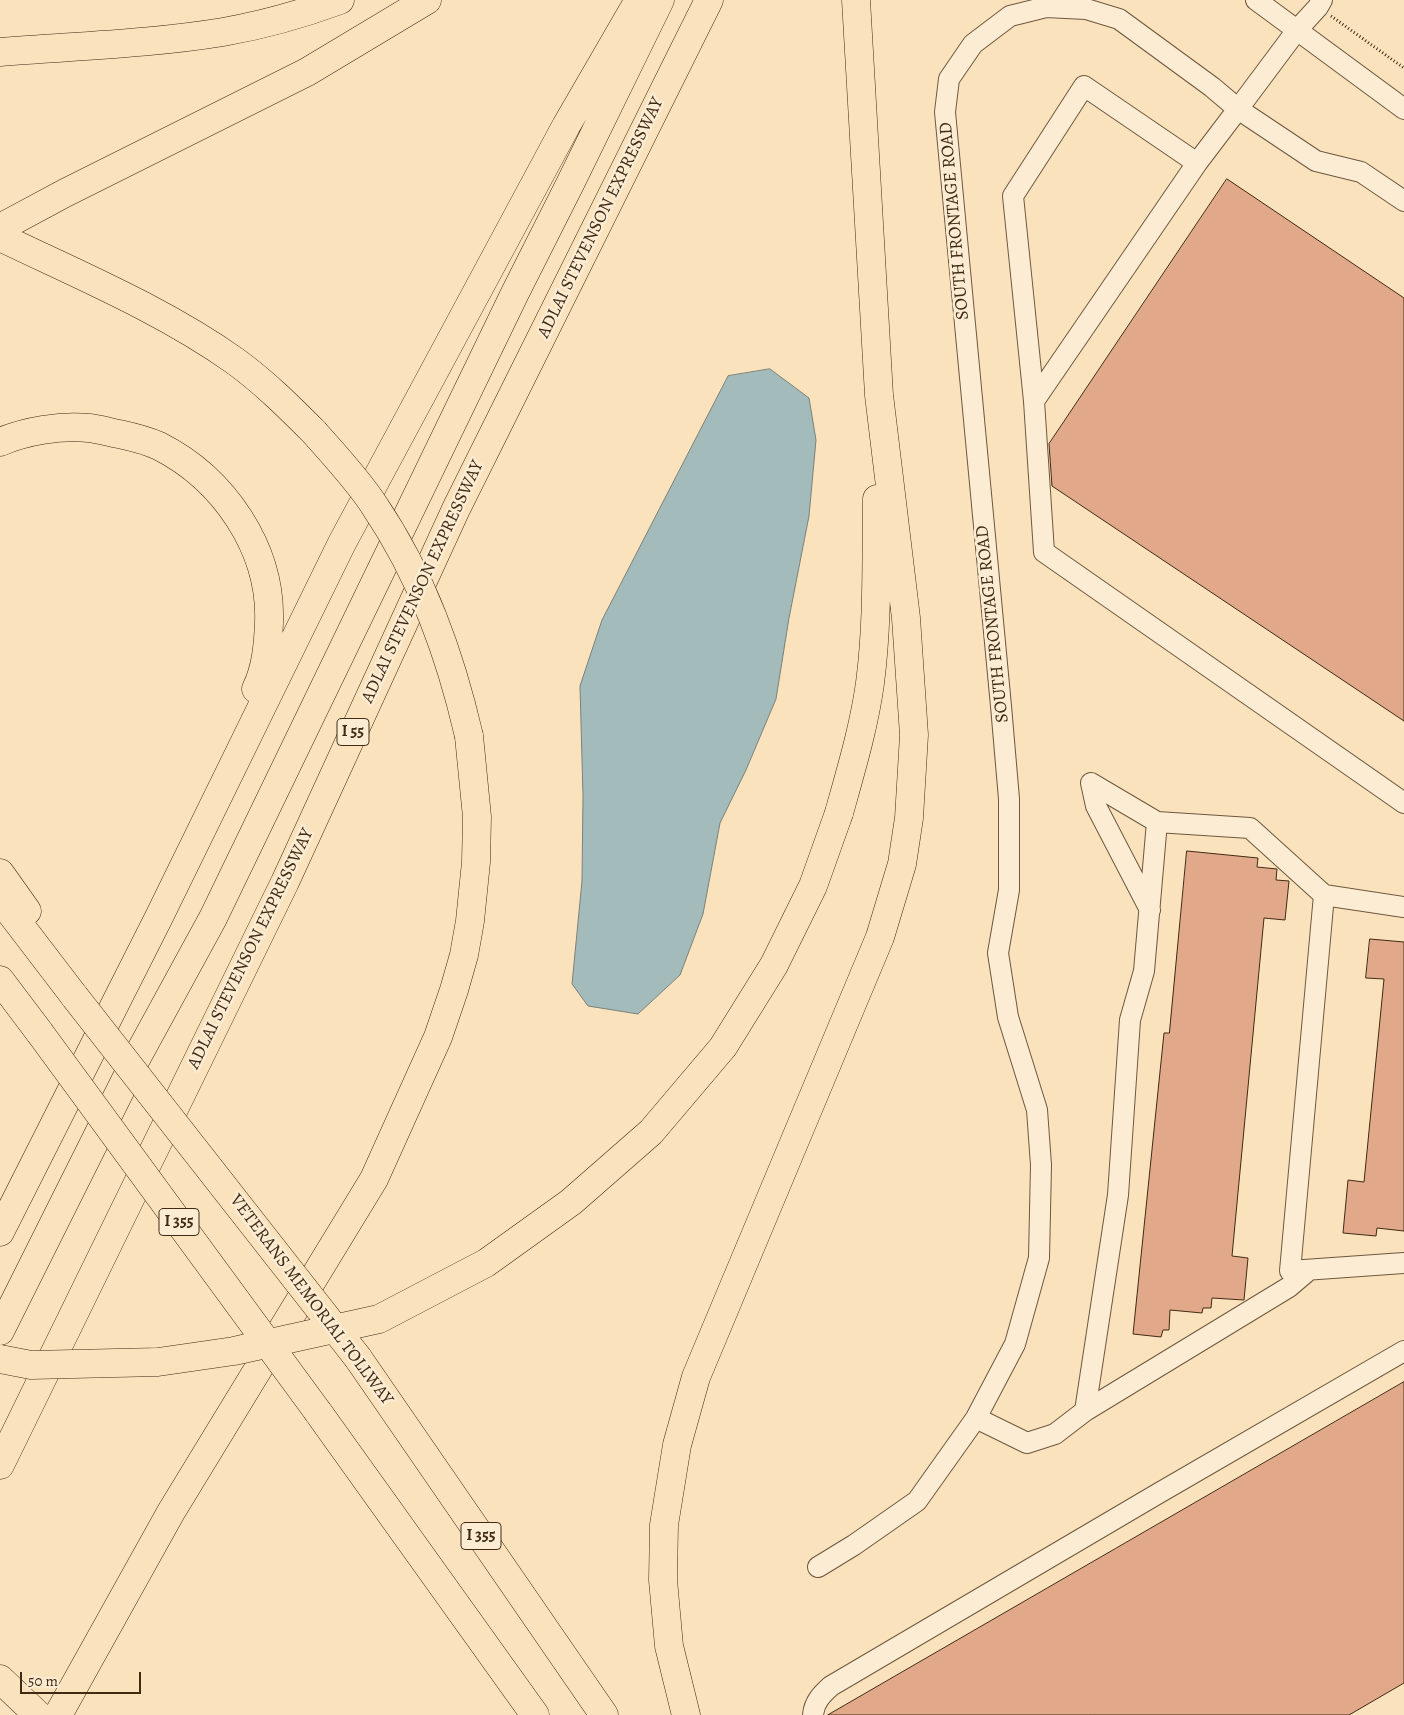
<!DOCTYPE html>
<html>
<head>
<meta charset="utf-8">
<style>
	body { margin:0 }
	#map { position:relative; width:1404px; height:1715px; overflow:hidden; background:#fae2bc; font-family:Alegreya,serif }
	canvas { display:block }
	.scale { position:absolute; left:20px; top:1672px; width:121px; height:22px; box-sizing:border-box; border:2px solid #402a14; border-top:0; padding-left:6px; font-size:15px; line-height:18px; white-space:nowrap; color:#402a14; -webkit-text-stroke:4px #fcecd3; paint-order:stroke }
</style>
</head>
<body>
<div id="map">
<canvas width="1404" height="1715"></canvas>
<div class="scale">50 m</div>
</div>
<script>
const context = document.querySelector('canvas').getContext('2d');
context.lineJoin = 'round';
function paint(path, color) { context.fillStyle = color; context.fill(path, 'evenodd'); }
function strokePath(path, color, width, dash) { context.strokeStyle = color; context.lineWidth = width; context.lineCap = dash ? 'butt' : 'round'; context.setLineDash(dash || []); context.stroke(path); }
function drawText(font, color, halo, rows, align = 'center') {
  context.font = font + ' Alegreya,serif'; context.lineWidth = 5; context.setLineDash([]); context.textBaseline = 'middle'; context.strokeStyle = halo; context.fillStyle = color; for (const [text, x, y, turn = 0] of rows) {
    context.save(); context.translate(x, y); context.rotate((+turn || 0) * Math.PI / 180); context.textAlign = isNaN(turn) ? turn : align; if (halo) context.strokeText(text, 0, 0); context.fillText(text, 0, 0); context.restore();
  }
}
const water = new Path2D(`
	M 770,369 L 809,398 L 816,440 L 809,516 L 789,618 L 776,699 L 746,770 L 720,823 L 703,914 L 680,975 L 638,1014 L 588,1006 L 572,984 L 582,881 L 583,796 L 580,686 L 602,620 L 728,376 Z`);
paint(water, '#a3bbbb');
strokePath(water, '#7b8178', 1);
const building = new Path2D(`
	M 1227,179 L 1404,298 L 1404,721 L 1052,486 L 1049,444 Z
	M 1187,851 L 1258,858 L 1257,867 L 1277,869 L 1276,880 L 1289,881 L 1285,920 L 1264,918 L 1232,1256 L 1248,1258 L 1244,1300 L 1212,1298 L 1211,1308 L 1203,1308 L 1202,1313 L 1170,1310 L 1169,1330 L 1163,1330 L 1161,1337 L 1133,1334 L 1164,1033 L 1169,1033 Z
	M 1370,939 L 1404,942 L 1404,1231 L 1377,1228 L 1376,1236 L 1343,1233 L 1348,1180 L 1364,1182 L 1384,979 L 1366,978 Z
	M 1404,1382 L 1404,1683 L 1349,1715 L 828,1715 Z`);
paint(building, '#e1a88a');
strokePath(building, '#402a14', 1);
const minor = new Path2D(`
	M 1256,0 L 1404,109
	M 1404,201 L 1361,172 L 1316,161 L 1238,109 L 1197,163 L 1034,401 L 1044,552 L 1404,803
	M 1034,401 L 1013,196 L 1084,86 L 1197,163
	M 1404,907 L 1324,895 L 1290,1271 L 1404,1263
	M 1150,910 L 1096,806 L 1091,783 L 1157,822
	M 1085,1411 L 1118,1195 L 1130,1020 L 1144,971 L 1157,822 L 1250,828 L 1324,895
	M 976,1418 L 1027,1443 L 1055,1434 L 1085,1411 L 1289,1287 L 1309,1270
	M 818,1567 L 854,1545 L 917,1501 L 976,1418 L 1015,1344 L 1039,1258 L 1041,1165 L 1037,1110 L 1008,1017 L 998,953 L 1009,890 L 1009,799 L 1001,706 L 945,112 L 949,79 L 973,44 L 1010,16 L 1046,7 L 1086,9 L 1119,19 L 1212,87 L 1238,109 L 1297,30 L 1318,7 L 1322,0
	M 813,1715 C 814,1702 822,1694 831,1686 L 1159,1493 L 1404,1351`);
const highway = new Path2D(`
	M 0,52 C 74,46 150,44 223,32 C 263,25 302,14 340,0
	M 0,228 L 65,193 L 307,72 L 427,0
	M 0,237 C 79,275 163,310 235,361 C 264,382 289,407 314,432
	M 0,442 C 26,431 61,425 89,428 C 99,429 109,432 119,434 C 133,437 146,440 159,446 C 224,479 272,549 269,623 C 268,645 266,669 256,689
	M 839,813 C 851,770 864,727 870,683 C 878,622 876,560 877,499
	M 0,873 L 27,911
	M 0,899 L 75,997
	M 0,980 L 40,1033
	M 0,1232 L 159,917 L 342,543 L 566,126 L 639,0
	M 0,1331 L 136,1059 L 213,918 L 515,293 L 570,184 L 660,0
	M 358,1358 L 604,1715
	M 318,1412 L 535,1715
	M 0,1465 L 285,882 L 456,509 L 709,0
	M 0,1679 L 38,1715
	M 58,1715 L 171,1512 L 374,1179 L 438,1037 L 454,990 L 464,955 L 470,921 L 476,862 L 477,817 L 469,736
	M 686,1715 L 669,1646 L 663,1580 L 664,1525 L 677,1445 L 696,1377 L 880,937 L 902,864 L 909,818 L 914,735 L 906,618 L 879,395 L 856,0`);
strokePath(minor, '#6e583e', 22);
strokePath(highway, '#402a14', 29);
strokePath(new Path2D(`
	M 1331,16 L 1404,68`), '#402a14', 3, [1, 2.5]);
strokePath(minor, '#fcecd3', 20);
strokePath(highway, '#fae2bc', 28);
const highwayBridge = new Path2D(`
	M 314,432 C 335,456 357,479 374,505 C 422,576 450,654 469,736
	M 75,997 L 358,1358
	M 40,1033 L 318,1412
	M 0,1359 L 31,1365 L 158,1362 L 234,1351 L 379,1319 L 486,1263 L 571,1202 L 651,1132 L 723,1047 L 774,965 L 813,886 L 839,813`);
strokePath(highwayBridge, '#402a14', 29, []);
strokePath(highwayBridge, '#fae2bc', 28);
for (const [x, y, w] of [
	[353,732,32],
	[179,1222,40],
	[481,1536,40]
]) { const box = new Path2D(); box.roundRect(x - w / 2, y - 13.5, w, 27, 4); context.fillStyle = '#fcecd3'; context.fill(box); strokePath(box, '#402a14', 1); }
drawText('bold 16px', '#402a14', null, [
	["I 55",353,732],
	["I 355",179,1222],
	["I 355",481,1536]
]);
drawText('18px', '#402a14', '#fcecd3', [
	["ADLAI STEVENSON EXPRESSWAY",601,218,-64],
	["SOUTH FRONTAGE ROAD",955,221,-95],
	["ADLAI STEVENSON EXPRESSWAY",423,582,-65],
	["SOUTH FRONTAGE ROAD",993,624,-96],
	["ADLAI STEVENSON EXPRESSWAY",251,949,-64],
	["VETERANS MEMORIAL TOLLWAY",311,1300,53]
]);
</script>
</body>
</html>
